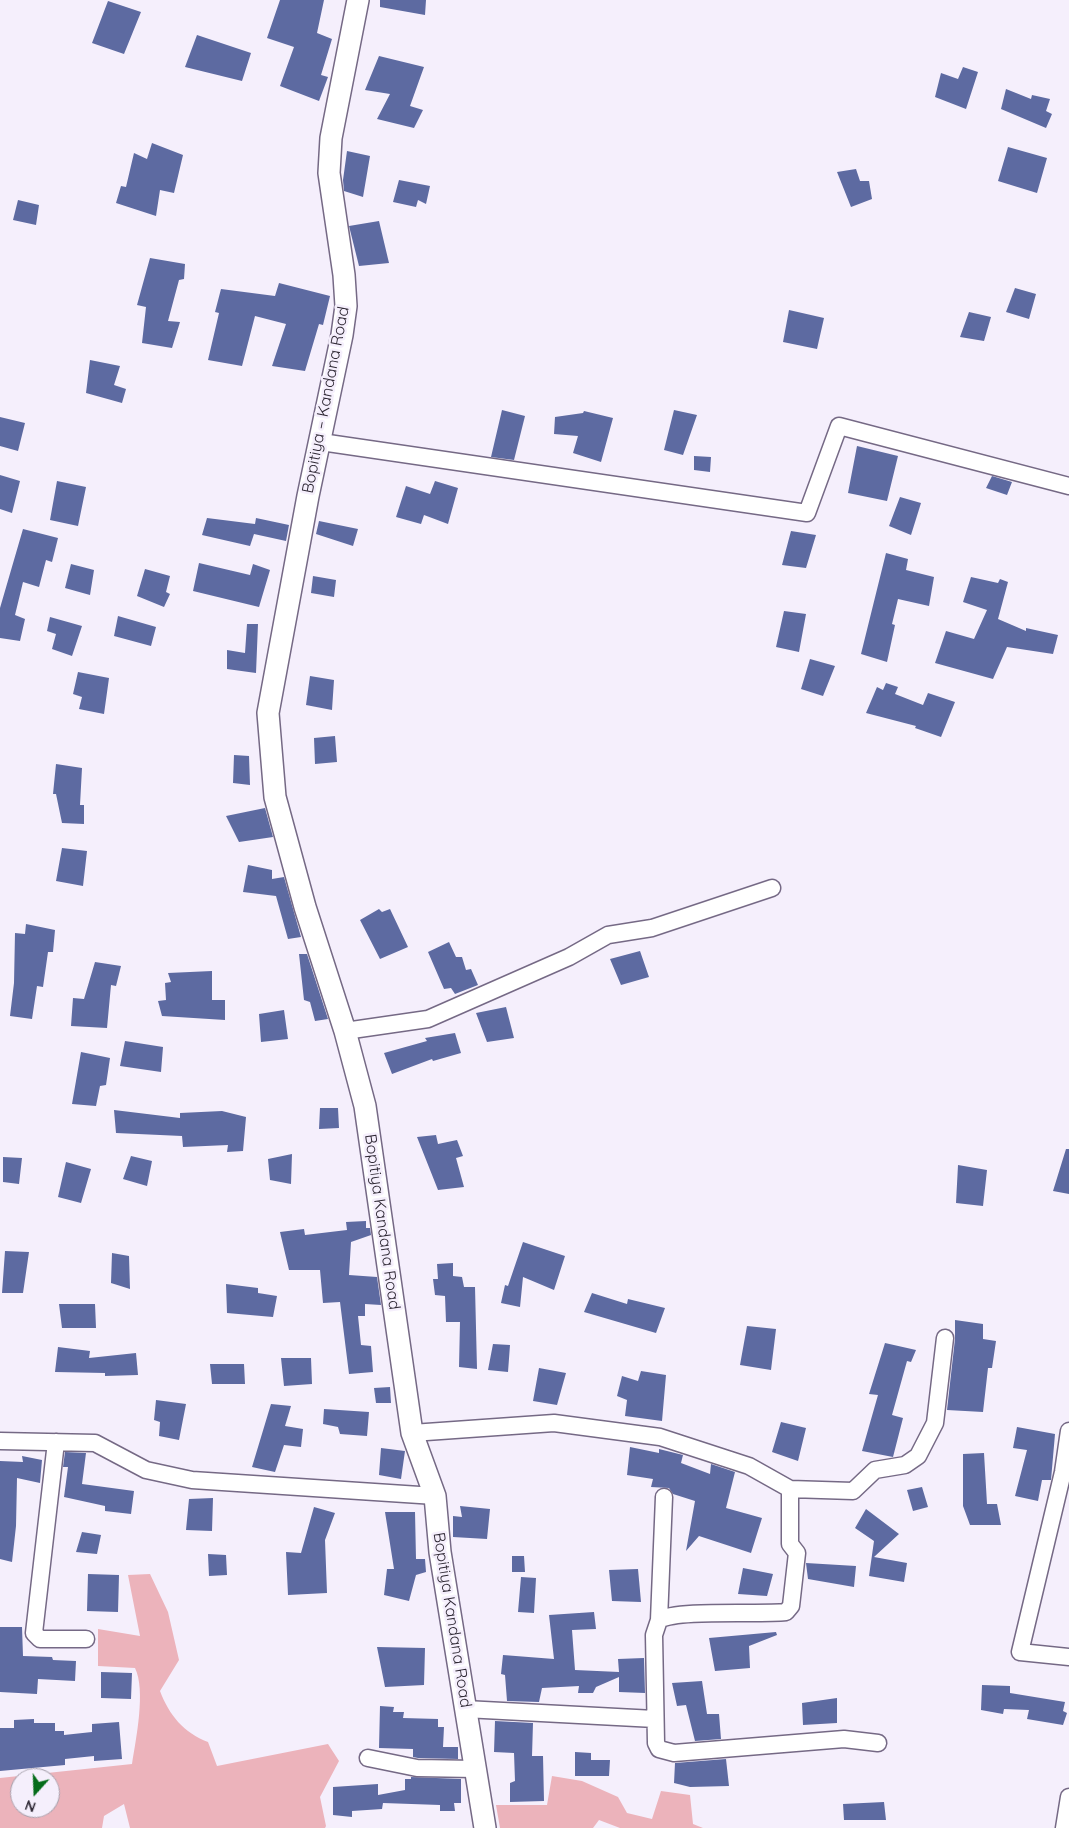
<!DOCTYPE html>
<html>
<head>
<meta charset="utf-8">
<style>
	body { margin:0 }
	#map { position:relative; width:1069px; height:1828px; overflow:hidden; background:#f5effc; font-family:Quicksand,sans-serif }
	canvas { display:block }
	.north { position:absolute; left:10px; top:1768px; width:50px; height:50px; box-sizing:border-box; background:#f5effc; border:1px solid #a6a0ac; border-radius:50%; rotate:200deg; font-size:14px; font-weight:700; line-height:20px; text-align:center; color:#2f2935 }
	.north::after { content:''; display:block; margin:auto; width:18px; height:22px; background:#056c1a; clip-path:polygon(50% 0,100% 100%,50% 72%,0 100%) }
</style>
</head>
<body>
<div id="map">
<canvas width="1069" height="1828"></canvas>
<div class="north">N</div>
</div>
<script>
const context = document.querySelector('canvas').getContext('2d');
context.lineJoin = 'round';
function paint(path, color) { context.fillStyle = color; context.fill(path, 'evenodd'); }
function strokePath(path, color, width, dash) { context.strokeStyle = color; context.lineWidth = width; context.lineCap = dash ? 'butt' : 'round'; context.setLineDash(dash || []); context.stroke(path); }
function drawText(font, color, halo, rows, align = 'center') {
  context.font = font + ' Quicksand,sans-serif'; context.lineWidth = 5; context.setLineDash([]); context.textBaseline = 'middle'; context.strokeStyle = halo; context.fillStyle = color; for (const [text, x, y, turn = 0] of rows) {
    context.save(); context.translate(x, y); context.rotate((+turn || 0) * Math.PI / 180); context.textAlign = isNaN(turn) ? turn : align; if (halo) context.strokeText(text, 0, 0); context.fillText(text, 0, 0); context.restore();
  }
}
paint(new Path2D(`
	M 150,1574 L 168,1612 L 179,1660 L 160,1691 C 169,1715 184,1733 208,1742 L 217,1766 L 328,1744 L 339,1761 L 320,1797 L 326,1826 L 325,1828 L 130,1828 L 124,1804 L 104,1816 L 102,1828 L 0,1828 L 0,1778 L 132,1764 C 136,1739 146,1690 135,1668 L 98,1666 L 98,1629 L 140,1636 L 128,1575 ZM 20,1778 L 50,1778 L 50,1808 L 20,1808 Z
	M 552,1776 L 582,1781 L 618,1797 L 627,1813 L 652,1819 L 661,1791 L 690,1795 L 693,1824 L 703,1828 L 620,1828 L 599,1820 L 593,1828 L 500,1828 L 496,1805 L 547,1805 Z`), '#ecb3bb');
paint(new Path2D(`
	M 280,0 L 324,0 L 317,33 L 332,39 L 321,75 L 328,77 L 319,101 L 280,86 L 294,47 L 267,38 Z
	M 380,0 L 426,0 L 425,15 L 380,7 Z
	M 108,1 L 141,12 L 124,54 L 92,43 Z
	M 197,35 L 251,53 L 242,81 L 185,67 Z
	M 379,56 L 424,67 L 410,106 L 423,110 L 414,128 L 377,119 L 390,94 L 365,90 Z
	M 963,67 L 978,72 L 966,109 L 935,97 L 941,73 L 958,79 Z
	M 1006,89 L 1031,99 L 1032,95 L 1050,99 L 1046,111 L 1052,114 L 1046,128 L 1001,109 Z
	M 152,143 L 183,155 L 174,193 L 160,190 L 156,216 L 116,203 L 121,186 L 126,187 L 134,153 L 147,159 Z
	M 1008,147 L 1047,158 L 1037,193 L 998,181 Z
	M 347,151 L 370,156 L 363,197 L 344,191 L 343,180 Z
	M 856,169 L 860,181 L 869,181 L 872,199 L 851,207 L 837,172 Z
	M 399,180 L 430,186 L 426,204 L 418,200 L 416,207 L 393,202 Z
	M 18,200 L 39,205 L 36,225 L 13,220 Z
	M 379,221 L 389,263 L 359,266 L 349,226 Z
	M 150,258 L 185,264 L 184,279 L 179,280 L 168,321 L 180,322 L 172,348 L 142,343 L 146,307 L 137,305 Z
	M 279,283 L 330,296 L 323,325 L 319,324 L 305,371 L 272,366 L 286,324 L 255,316 L 242,366 L 208,360 L 219,313 L 215,312 L 221,289 L 275,296 Z
	M 1015,288 L 1036,294 L 1029,319 L 1006,312 Z
	M 789,310 L 824,318 L 817,349 L 783,342 Z
	M 969,312 L 991,317 L 984,341 L 960,337 Z
	M 90,360 L 120,366 L 114,385 L 126,389 L 122,403 L 86,393 Z
	M 502,410 L 525,416 L 514,460 L 491,457 Z
	M 674,410 L 697,415 L 683,455 L 664,450 Z
	M 584,411 L 613,418 L 601,462 L 573,453 L 578,436 L 554,434 L 555,417 L 583,413 Z
	M 0,417 L 25,423 L 18,451 L 0,446 Z
	M 857,446 L 898,456 L 887,501 L 848,493 Z
	M 694,456 L 711,457 L 710,472 L 694,470 Z
	M 0,475 L 20,481 L 12,513 L 0,509 Z
	M 992,476 L 1012,482 L 1007,495 L 986,488 Z
	M 57,481 L 86,487 L 78,526 L 50,520 Z
	M 435,481 L 458,488 L 448,524 L 424,515 L 421,524 L 396,517 L 406,486 L 430,494 Z
	M 900,497 L 921,503 L 911,535 L 889,526 Z
	M 207,518 L 255,524 L 256,518 L 289,525 L 286,541 L 254,534 L 250,546 L 202,535 Z
	M 319,521 L 358,529 L 353,546 L 316,534 Z
	M 23,529 L 58,538 L 52,562 L 46,560 L 39,587 L 23,582 L 15,615 L 25,619 L 20,641 L 0,638 L 0,608 Z
	M 791,531 L 816,535 L 806,568 L 782,565 Z
	M 886,553 L 908,559 L 906,570 L 934,577 L 929,606 L 898,599 L 892,624 L 895,625 L 887,662 L 861,654 Z
	M 199,563 L 250,575 L 253,564 L 270,570 L 259,607 L 193,591 Z
	M 71,564 L 94,570 L 90,595 L 65,588 Z
	M 145,569 L 170,576 L 166,592 L 170,594 L 164,607 L 137,596 Z
	M 313,576 L 336,580 L 334,597 L 311,593 Z
	M 971,577 L 998,583 L 1000,579 L 1008,582 L 998,619 L 1026,631 L 1026,628 L 1058,635 L 1053,654 L 1007,647 L 993,679 L 935,663 L 946,631 L 974,639 L 987,610 L 963,602 Z
	M 784,611 L 806,614 L 799,652 L 776,647 Z
	M 118,616 L 156,627 L 151,646 L 114,636 Z
	M 50,617 L 82,626 L 72,656 L 52,649 L 56,634 L 47,631 Z
	M 247,624 L 258,624 L 256,673 L 227,669 L 227,650 L 245,653 Z
	M 810,659 L 835,666 L 823,696 L 801,689 Z
	M 78,672 L 109,678 L 104,714 L 79,709 L 82,697 L 73,694 Z
	M 310,676 L 334,680 L 332,710 L 306,705 Z
	M 886,683 L 898,687 L 895,694 L 923,705 L 928,693 L 955,702 L 941,737 L 915,728 L 916,726 L 866,713 L 877,687 L 883,690 Z
	M 335,736 L 337,762 L 315,764 L 314,738 Z
	M 234,755 L 249,756 L 250,785 L 233,783 Z
	M 56,764 L 82,768 L 80,805 L 84,805 L 84,824 L 62,823 L 56,794 L 53,794 Z
	M 265,808 L 273,837 L 239,842 L 226,816 Z
	M 62,848 L 87,851 L 83,886 L 56,881 Z
	M 248,865 L 272,870 L 272,879 L 284,877 L 301,937 L 288,939 L 276,896 L 243,892 Z
	M 379,909 L 382,912 L 390,909 L 408,947 L 380,959 L 360,920 Z
	M 26,924 L 55,930 L 53,952 L 48,952 L 43,987 L 37,986 L 32,1019 L 10,1016 L 14,983 L 15,933 L 25,934 Z
	M 449,942 L 456,957 L 462,957 L 466,970 L 471,969 L 478,985 L 455,994 L 451,988 L 444,989 L 428,952 Z
	M 640,951 L 649,977 L 621,985 L 610,959 Z
	M 299,954 L 307,954 L 328,1019 L 315,1021 L 310,1002 L 304,1000 Z
	M 95,962 L 121,966 L 116,986 L 111,985 L 107,1028 L 71,1026 L 73,998 L 84,999 Z
	M 212,971 L 212,1000 L 225,1000 L 225,1020 L 162,1016 L 158,1001 L 166,1000 L 165,983 L 171,982 L 168,973 Z
	M 506,1007 L 514,1038 L 487,1042 L 476,1013 Z
	M 284,1010 L 288,1039 L 261,1042 L 259,1014 Z
	M 455,1033 L 461,1053 L 433,1061 L 432,1059 L 392,1074 L 384,1053 L 427,1041 L 425,1038 Z
	M 125,1041 L 163,1047 L 161,1072 L 120,1066 Z
	M 81,1052 L 110,1058 L 106,1085 L 100,1086 L 96,1106 L 72,1104 Z
	M 320,1108 L 338,1108 L 339,1128 L 319,1129 Z
	M 114,1110 L 180,1118 L 180,1113 L 222,1111 L 246,1117 L 243,1151 L 227,1152 L 228,1145 L 183,1147 L 182,1136 L 116,1133 Z
	M 436,1135 L 438,1144 L 457,1140 L 463,1156 L 456,1158 L 464,1187 L 438,1190 L 417,1137 Z
	M 1066,1149 L 1069,1149 L 1069,1194 L 1053,1191 Z
	M 292,1154 L 291,1184 L 270,1180 L 268,1159 Z
	M 131,1156 L 152,1161 L 147,1186 L 123,1179 Z
	M 3,1157 L 22,1158 L 19,1184 L 3,1182 Z
	M 66,1162 L 91,1169 L 81,1203 L 58,1197 Z
	M 958,1165 L 987,1170 L 983,1206 L 956,1203 Z
	M 366,1221 L 366,1228 L 370,1228 L 371,1235 L 351,1242 L 349,1275 L 377,1277 L 381,1305 L 365,1304 L 365,1316 L 358,1316 L 361,1345 L 371,1346 L 373,1372 L 349,1374 L 340,1302 L 323,1303 L 320,1270 L 289,1270 L 280,1232 L 304,1229 L 305,1235 L 347,1230 L 346,1222 Z
	M 523,1242 L 565,1256 L 554,1290 L 523,1277 L 520,1307 L 501,1303 L 505,1285 L 508,1286 Z
	M 5,1251 L 29,1252 L 23,1293 L 2,1293 Z
	M 112,1253 L 129,1256 L 130,1289 L 111,1283 Z
	M 453,1263 L 453,1276 L 462,1277 L 464,1287 L 475,1287 L 477,1369 L 459,1367 L 460,1322 L 446,1322 L 445,1296 L 435,1295 L 433,1279 L 438,1279 L 437,1264 Z
	M 226,1284 L 258,1288 L 258,1293 L 277,1296 L 273,1317 L 227,1313 Z
	M 592,1293 L 627,1304 L 628,1299 L 665,1308 L 656,1333 L 584,1312 Z
	M 59,1304 L 95,1304 L 96,1328 L 62,1328 Z
	M 955,1320 L 983,1324 L 983,1339 L 996,1341 L 992,1368 L 988,1368 L 983,1412 L 947,1410 L 955,1339 Z
	M 747,1326 L 776,1329 L 771,1370 L 740,1365 Z
	M 885,1343 L 916,1350 L 911,1362 L 907,1361 L 892,1415 L 903,1418 L 893,1457 L 862,1451 L 878,1395 L 869,1394 Z
	M 493,1344 L 510,1345 L 508,1372 L 488,1370 Z
	M 58,1347 L 90,1351 L 89,1358 L 136,1353 L 138,1375 L 105,1376 L 105,1373 L 55,1372 Z
	M 281,1358 L 311,1358 L 312,1384 L 284,1386 Z
	M 210,1364 L 244,1364 L 245,1384 L 212,1384 Z
	M 539,1368 L 566,1373 L 557,1405 L 533,1401 Z
	M 641,1371 L 666,1375 L 662,1421 L 625,1416 L 627,1400 L 617,1396 L 622,1376 L 638,1381 Z
	M 390,1387 L 391,1403 L 376,1403 L 374,1388 Z
	M 156,1400 L 186,1404 L 179,1440 L 159,1436 L 160,1422 L 154,1420 Z
	M 271,1404 L 291,1406 L 285,1426 L 303,1429 L 301,1447 L 284,1445 L 275,1472 L 252,1467 Z
	M 324,1409 L 369,1412 L 367,1436 L 340,1434 L 338,1427 L 323,1424 Z
	M 781,1422 L 806,1428 L 798,1461 L 772,1452 Z
	M 1017,1427 L 1055,1434 L 1051,1480 L 1042,1480 L 1038,1501 L 1015,1496 L 1027,1450 L 1013,1448 Z
	M 630,1447 L 659,1453 L 659,1449 L 683,1455 L 681,1463 L 710,1474 L 711,1464 L 735,1472 L 726,1508 L 762,1518 L 751,1553 L 699,1536 L 686,1551 L 695,1501 L 673,1494 L 669,1488 L 651,1487 L 653,1479 L 627,1475 Z
	M 381,1448 L 405,1451 L 401,1479 L 379,1475 Z
	M 65,1452 L 86,1453 L 82,1484 L 134,1491 L 131,1514 L 105,1511 L 105,1506 L 64,1497 L 68,1467 L 63,1467 Z
	M 984,1453 L 987,1504 L 997,1504 L 1001,1525 L 970,1525 L 963,1506 L 963,1454 Z
	M 22,1456 L 42,1460 L 40,1483 L 17,1478 L 16,1526 L 12,1562 L 0,1559 L 0,1461 L 23,1462 Z
	M 922,1487 L 928,1507 L 913,1511 L 907,1490 Z
	M 213,1498 L 212,1531 L 186,1530 L 189,1499 Z
	M 460,1506 L 490,1509 L 487,1539 L 453,1537 L 453,1516 L 462,1517 Z
	M 314,1507 L 335,1513 L 325,1540 L 327,1593 L 288,1595 L 286,1552 L 301,1553 Z
	M 866,1509 L 899,1534 L 874,1557 L 907,1563 L 904,1582 L 869,1576 L 874,1541 L 855,1528 Z
	M 385,1512 L 415,1512 L 416,1559 L 425,1559 L 426,1572 L 416,1575 L 409,1601 L 384,1595 L 387,1569 L 394,1569 Z
	M 82,1532 L 101,1535 L 97,1554 L 76,1552 Z
	M 208,1554 L 226,1555 L 227,1575 L 209,1576 Z
	M 512,1556 L 524,1556 L 525,1572 L 512,1572 Z
	M 806,1563 L 856,1566 L 854,1587 L 808,1579 Z
	M 743,1568 L 773,1574 L 767,1596 L 738,1594 Z
	M 638,1569 L 641,1602 L 612,1601 L 609,1570 Z
	M 88,1574 L 119,1575 L 118,1612 L 87,1611 Z
	M 521,1577 L 536,1578 L 534,1613 L 518,1612 Z
	M 594,1612 L 596,1629 L 572,1630 L 575,1670 L 619,1672 L 618,1659 L 644,1658 L 645,1693 L 619,1692 L 619,1677 L 596,1687 L 593,1693 L 578,1693 L 579,1686 L 542,1688 L 539,1702 L 507,1701 L 505,1675 L 501,1674 L 503,1655 L 554,1659 L 549,1615 Z
	M 0,1627 L 22,1627 L 23,1656 L 52,1657 L 53,1660 L 76,1661 L 75,1681 L 38,1679 L 37,1694 L 0,1692 Z
	M 776,1632 L 777,1635 L 749,1646 L 750,1668 L 715,1671 L 709,1638 Z
	M 377,1647 L 425,1648 L 424,1685 L 385,1687 Z
	M 101,1672 L 132,1673 L 131,1699 L 101,1698 Z
	M 702,1681 L 707,1714 L 719,1714 L 721,1739 L 695,1741 L 686,1705 L 677,1706 L 672,1683 Z
	M 982,1685 L 1010,1686 L 1010,1693 L 1065,1702 L 1063,1711 L 1067,1713 L 1063,1725 L 1027,1719 L 1029,1710 L 1004,1709 L 1003,1714 L 981,1710 Z
	M 837,1698 L 837,1723 L 803,1725 L 802,1703 Z
	M 380,1706 L 394,1707 L 393,1712 L 404,1712 L 403,1718 L 438,1719 L 438,1727 L 444,1727 L 443,1747 L 458,1747 L 458,1759 L 418,1758 L 413,1757 L 413,1749 L 379,1748 Z
	M 34,1719 L 34,1723 L 55,1723 L 55,1731 L 64,1731 L 64,1735 L 92,1732 L 92,1724 L 119,1722 L 122,1759 L 94,1761 L 94,1756 L 65,1759 L 65,1765 L 0,1771 L 0,1728 L 14,1728 L 14,1720 Z
	M 495,1721 L 533,1723 L 532,1756 L 543,1756 L 544,1801 L 510,1802 L 510,1783 L 515,1781 L 514,1753 L 494,1752 Z
	M 575,1752 L 591,1753 L 591,1760 L 610,1760 L 609,1776 L 575,1776 Z
	M 726,1759 L 729,1786 L 690,1787 L 674,1783 L 675,1763 Z
	M 411,1777 L 461,1779 L 461,1803 L 454,1803 L 455,1811 L 440,1811 L 440,1805 L 383,1803 L 382,1809 L 352,1811 L 352,1817 L 333,1815 L 333,1787 L 378,1784 L 378,1795 L 405,1790 L 405,1779 L 411,1779 Z
	M 884,1802 L 886,1820 L 844,1820 L 843,1804 Z`), '#5d6aa1');
const minor = new Path2D(`
	M 321,442 L 807,513 L 839,426 L 1069,486
	M 345,1031 L 428,1019 L 569,957 L 608,935 L 652,928 L 772,888
	M 1069,1431 L 1063,1472 L 1020,1652 L 1069,1657
	M 412,1433 L 554,1423 L 660,1437 L 749,1466 L 790,1489 L 853,1491 L 875,1470 L 905,1465 L 918,1456 L 935,1423 L 945,1338
	M 0,1441 L 95,1443 L 146,1470 L 192,1480 L 435,1496
	M 56,1442 L 34,1633 L 40,1639 L 86,1639
	M 790,1489 L 790,1544 L 797,1553 L 791,1606 L 786,1612 C 758,1615 678,1609 659,1620 L 654,1635 L 656,1743 L 659,1749 L 674,1753 L 844,1739 L 878,1743
	M 659,1620 L 664,1497
	M 465,1709 L 655,1719
	M 368,1758 L 417,1768 L 475,1769
	M 1064,1828 L 1069,1797`);
const major = new Path2D(`
	M 358,0 L 331,138 L 329,173 L 344,275 L 346,306 L 342,335 L 308,496 L 268,713 L 275,797 L 305,907 L 345,1031 L 365,1106 L 412,1433 L 435,1496 L 440,1552 L 485,1828`);
strokePath(minor, '#756985', 19);
strokePath(major, '#756985', 24);
strokePath(minor, '#fff', 16);
strokePath(major, '#fff', 21);
drawText('16px', '#2f2935', '#f5effc', [
	["Bopitiya – Kandana Road",326,400,-79],
	["Bopitiya Kandana Road",382,1222,82],
	["Bopitiya Kandana Road",452,1620,81]
]);
</script>
</body>
</html>
